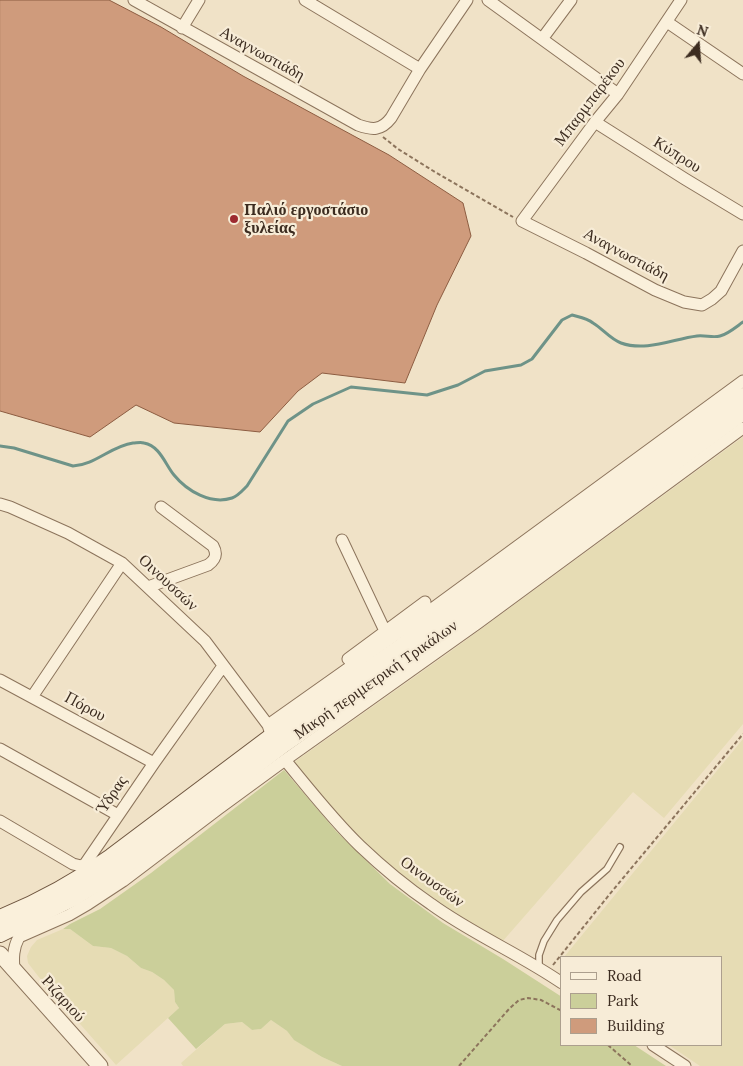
<!DOCTYPE html>
<html>
<head>
<meta charset="utf-8">
<style>
	body { margin:0 }
	#map { position:relative; width:743px; height:1066px; overflow:hidden; background:#f0e2c7; font-family:Lora,serif }
	canvas { display:block }
	.legend { position:absolute; left:560px; top:956px; width:162px; height:90px; box-sizing:border-box; background:#f7ecd7; border:1px solid #ac9f8e; margin:0; padding:6px 9px; list-style:none; font-size:15px; color:#3c2c20 }
	.legend li { display:flex; align-items:center; gap:10px; height:25px }
	.legend b { width:25px; border:1px solid #ac9f8e }
	.north { position:absolute; left:673px; top:20px; width:50px; height:50px; -webkit-text-stroke:4px #f7ecd7; paint-order:stroke; rotate:18deg; font-size:14px; font-weight:700; line-height:20px; text-align:center; color:#3c2c20 }
	.north::after { content:''; display:block; margin:auto; width:18px; height:22px; background:#3c2c20; clip-path:polygon(50% 0,100% 100%,50% 72%,0 100%) }
</style>
</head>
<body>
<div id="map">
<canvas width="743" height="1066"></canvas>
<ul class="legend">
<li><b style="height:6px;background:#faf0db"></b>Road</li>
<li><b style="height:14px;background:#cbcf9a"></b>Park</li>
<li><b style="height:14px;background:#cf9b7c"></b>Building</li>
</ul>
<div class="north">N</div>
</div>
<script>
const context = document.querySelector('canvas').getContext('2d');
context.lineJoin = 'round';
function paint(path, color) { context.fillStyle = color; context.fill(path, 'evenodd'); }
function strokePath(path, color, width, dash) { context.strokeStyle = color; context.lineWidth = width; context.lineCap = dash ? 'butt' : 'round'; context.setLineDash(dash || []); context.stroke(path); }
function drawText(font, color, halo, rows, align = 'center') {
  context.font = font + ' Lora,serif'; context.lineWidth = 4.5; context.setLineDash([]); context.textBaseline = 'middle'; context.strokeStyle = halo; context.fillStyle = color; for (const [text, x, y, turn = 0] of rows) {
    context.save(); context.translate(x, y); context.rotate((+turn || 0) * Math.PI / 180); context.textAlign = isNaN(turn) ? turn : align; if (halo) context.strokeText(text, 0, 0); context.fillText(text, 0, 0); context.restore();
  }
}
paint(new Path2D(`
	M 743,437 L 743,724 L 664,818 L 633,792 L 502,942 L 443,905 L 403,876 L 374,852 L 341,818 L 293,763 L 447,654 Z
	M 743,739 L 743,1066 L 700,1066 L 669,1045 L 722,1045 L 722,957 L 564,957 Z
	M 63,929 L 70,929 L 93,946 L 111,948 L 127,956 L 141,968 L 152,972 L 164,980 L 174,990 L 175,1002 L 179,1008 L 116,1065 L 38,976 L 28,963 L 27,956 L 31,947 L 37,940 Z
	M 271,1020 L 287,1031 L 295,1040 L 322,1057 L 342,1066 L 183,1066 L 181,1063 L 225,1024 L 242,1022 L 252,1030 L 261,1029 Z`), '#e6dcb4');
paint(new Path2D(`
	M 284,770 L 336,831 L 390,884 L 443,923 L 503,959 L 562,997 L 562,1045 L 634,1045 L 666,1066 L 342,1066 L 322,1057 L 294,1040 L 287,1031 L 271,1020 L 261,1029 L 252,1030 L 242,1022 L 225,1024 L 196,1049 L 168,1018 L 179,1008 L 175,1002 L 174,990 L 164,980 L 152,972 L 141,968 L 127,956 L 111,948 L 93,946 L 70,929 L 63,929 L 70,924 L 100,909 L 151,873 Z`), '#cbcf9a');
strokePath(new Path2D(`
	M 0,446 L 14,448 L 73,466 C 95,465 111,446 133,443 C 136,443 141,442 144,443 C 160,446 165,464 174,475 C 187,491 211,505 232,498 C 238,496 242,491 247,486 L 288,421 L 313,404 L 351,387 L 427,395 L 458,385 L 485,371 L 521,365 L 532,359 L 562,320 L 572,315 C 579,317 587,318 593,323 C 603,329 610,339 621,343 C 646,352 673,339 697,336 C 705,335 713,338 720,336 C 728,334 736,327 743,322`), '#6e9388', 3);
const building = new Path2D(`
	M 0,0 L 109,0 L 161,27 L 243,76 L 389,155 L 463,203 L 471,236 L 437,305 L 405,383 L 322,373 L 298,391 L 260,432 L 174,423 L 136,405 L 90,437 L 0,411 Z`);
paint(building, '#cf9b7c');
strokePath(building, '#8c5c41', 1);
const service = new Path2D(`
	M 539,968 L 539,955 L 544,941 L 557,920 L 581,892 L 607,869 L 620,847`);
const minor = new Path2D(`
	M 134,0 L 358,125 C 372,130 381,131 391,118 L 420,69 L 467,0
	M 305,0 L 420,69
	M 488,0 L 618,94
	M 681,0 L 618,94 L 595,122 L 522,221 L 586,253 L 655,290 L 684,302 L 702,305 L 712,299 L 721,291 L 743,251
	M 667,22 L 743,74
	M 182,28 L 199,0
	M 542,39 L 571,0
	M 595,122 L 685,179 L 743,214
	M 0,504 L 10,507 L 68,533 L 122,563 L 205,641 L 268,725 L 270,731
	M 342,540 L 385,631
	M 148,587 L 208,565 C 215,560 218,555 213,546 L 161,507
	M 348,659 L 425,602
	M 0,680 L 154,763
	M 32,697 L 122,563
	M 268,725 L 425,614 L 743,381
	M 0,749 L 118,815
	M 285,760 C 309,789 333,820 360,846 C 382,867 406,887 431,904 C 472,934 520,954 562,983
	M 0,821 L 73,864 L 81,866 L 85,864 L 154,763 L 223,666
	M 14,970 C 13,958 13,948 19,937 L 69,915 L 88,904 L 123,881 L 218,809 L 285,760 L 478,623 L 743,428
	M 653,1045 L 685,1066`);
const tertiary = new Path2D(`
	M 0,954 L 100,1066`);
const secondary = new Path2D(`
	M 0,918 C 39,902 77,881 111,857 L 272,736 L 402,646 L 561,529 L 743,396
	M 0,934 L 75,897 L 120,869 L 283,745 L 427,645 L 494,596 L 743,412`);
strokePath(service, '#8c745c', 8);
strokePath(minor, '#8c745c', 13);
strokePath(tertiary, '#8c745c', 17);
strokePath(secondary, '#6e553f', 18);
strokePath(new Path2D(`
	M 383,137 L 398,149 L 435,172 L 513,217
	M 553,965 L 609,895 L 743,734
	M 608,1045 L 632,1066
	M 459,1066 L 509,1009 L 519,1000 L 528,998 L 541,1000 L 562,1011`), '#8c745c', 2, [4, 2.5]);
strokePath(service, '#faf0db', 5.5);
strokePath(minor, '#faf0db', 11);
strokePath(tertiary, '#faf0db', 15);
strokePath(secondary, '#faf0db', 16);
for (const [x, y, r, color] of [
	[234,219,5,"#9d2a2f"]
]) { const dot = new Path2D(); dot.arc(x, y, r, 0, 2 * Math.PI); context.fillStyle = color; context.fill(dot); strokePath(dot, '#f7ecd7', 2); }
drawText('16px', '#3c2c20', '#f7ecd7', [
	["Αναγνωστιάδη",262,54,29],
	["Μπαρμπαρέκου",590,102,-53],
	["Κύπρου",677,155,32],
	["Αναγνωστιάδη",626,255,28],
	["Οινουσσών",168,583,43],
	["Μικρή περιμετρική Τρικάλων",376,680,-35],
	["Πόρου",85,707,28],
	["Ύδρας",112,795,-56],
	["Οινουσσών",432,882,36],
	["Ριζαριού",63,999,48]
]);
drawText('bold 16px', '#3c2c20', '#f7ecd7', [
	["Παλιό εργοστάσιο",244,210],
	["ξυλείας",244,228]
], 'left');
</script>
</body>
</html>
